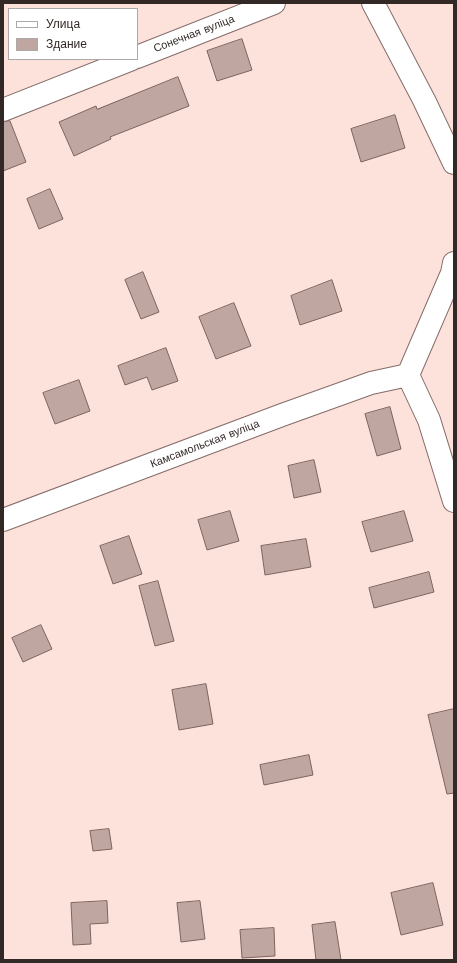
<!DOCTYPE html>
<html>
<head>
<meta charset="utf-8">
<style>
	body { margin:0 }
	#map { position:relative; width:457px; height:963px; overflow:hidden; background:#fde2dc; font-family:"Work Sans",sans-serif }
	canvas { display:block }
	.frame { position:absolute; inset:0; border:4px solid #322826; pointer-events:none }
	.legend { position:absolute; left:8px; top:8px; width:130px; height:52px; box-sizing:border-box; background:#fff; border:1px solid #ada9a8; margin:0; padding:5px 7px; list-style:none; font-size:12px; color:#322826 }
	.legend li { display:flex; align-items:center; gap:8px; height:20px }
	.legend b { width:20px; border:1px solid #ada9a8 }
</style>
</head>
<body>
<div id="map">
<canvas width="457" height="963"></canvas>
<div class="frame"></div>
<ul class="legend">
<li><b style="height:5px;background:#fff"></b>Улица</li>
<li><b style="height:11px;background:#c0a6a1"></b>Здание</li>
</ul>
</div>
<script>
const context = document.querySelector('canvas').getContext('2d');
context.lineJoin = 'round';
function paint(path, color) { context.fillStyle = color; context.fill(path, 'evenodd'); }
function strokePath(path, color, width, dash) { context.strokeStyle = color; context.lineWidth = width; context.lineCap = dash ? 'butt' : 'round'; context.setLineDash(dash || []); context.stroke(path); }
function drawText(font, color, halo, rows, align = 'center') {
  context.font = font + ' "Work Sans",sans-serif'; context.lineWidth = 3.5; context.setLineDash([]); context.textBaseline = 'middle'; context.strokeStyle = halo; context.fillStyle = color; for (const [text, x, y, turn = 0] of rows) {
    context.save(); context.translate(x, y); context.rotate((+turn || 0) * Math.PI / 180); context.textAlign = isNaN(turn) ? turn : align; if (halo) context.strokeText(text, 0, 0); context.fillText(text, 0, 0); context.restore();
  }
}
const building = new Path2D(`
	M 242,39 L 252,70 L 217,81 L 207,51 Z
	M 178,77 L 189,106 L 110,137 L 111,139 L 74,156 L 59,122 L 96,106 L 97,109 Z
	M 395,115 L 405,148 L 361,162 L 351,129 Z
	M 10,121 L 26,162 L 3,171 L 3,122 Z
	M 50,189 L 63,219 L 39,229 L 27,199 Z
	M 143,272 L 159,312 L 141,319 L 125,280 Z
	M 332,280 L 342,311 L 300,325 L 291,296 Z
	M 234,303 L 251,346 L 216,359 L 199,317 Z
	M 166,348 L 178,381 L 152,390 L 147,377 L 125,385 L 118,366 Z
	M 79,380 L 90,411 L 55,424 L 43,393 Z
	M 390,407 L 401,449 L 377,456 L 365,414 Z
	M 314,460 L 321,492 L 294,498 L 288,466 Z
	M 230,511 L 239,541 L 207,550 L 198,520 Z
	M 404,511 L 413,541 L 371,552 L 362,522 Z
	M 129,536 L 142,574 L 113,584 L 100,546 Z
	M 306,539 L 311,567 L 265,575 L 261,546 Z
	M 429,572 L 434,592 L 374,608 L 369,588 Z
	M 158,581 L 174,641 L 155,646 L 139,586 Z
	M 41,625 L 52,649 L 23,662 L 12,638 Z
	M 206,684 L 213,724 L 179,730 L 172,690 Z
	M 454,709 L 454,793 L 447,794 L 428,715 Z
	M 309,755 L 313,775 L 264,785 L 260,765 Z
	M 109,829 L 112,849 L 93,851 L 90,831 Z
	M 433,883 L 443,925 L 401,935 L 391,893 Z
	M 107,901 L 108,923 L 90,924 L 91,944 L 73,945 L 71,903 Z
	M 200,901 L 205,939 L 181,942 L 177,903 Z
	M 335,922 L 341,960 L 316,960 L 312,925 Z
	M 274,928 L 275,956 L 242,958 L 240,930 Z`);
paint(building, '#c0a6a1');
strokePath(building, '#7b645f', 1);
const minor = new Path2D(`
	M 373,3 L 424,100 L 454,163
	M 137,57 L 274,3
	M 3,110 L 132,59
	M 408,375 L 429,420 L 454,501
	M 408,375 L 452,273 L 454,263
	M 3,520 L 282,415 L 371,383 L 408,375`);
strokePath(minor, '#846c68', 24);
strokePath(minor, '#fff', 22);
drawText('11px', '#322826', '#fff', [
	["Сонечная вуліца",194,34,-21],
	["Камсамольская вуліца",205,444,-21]
]);
</script>
</body>
</html>
